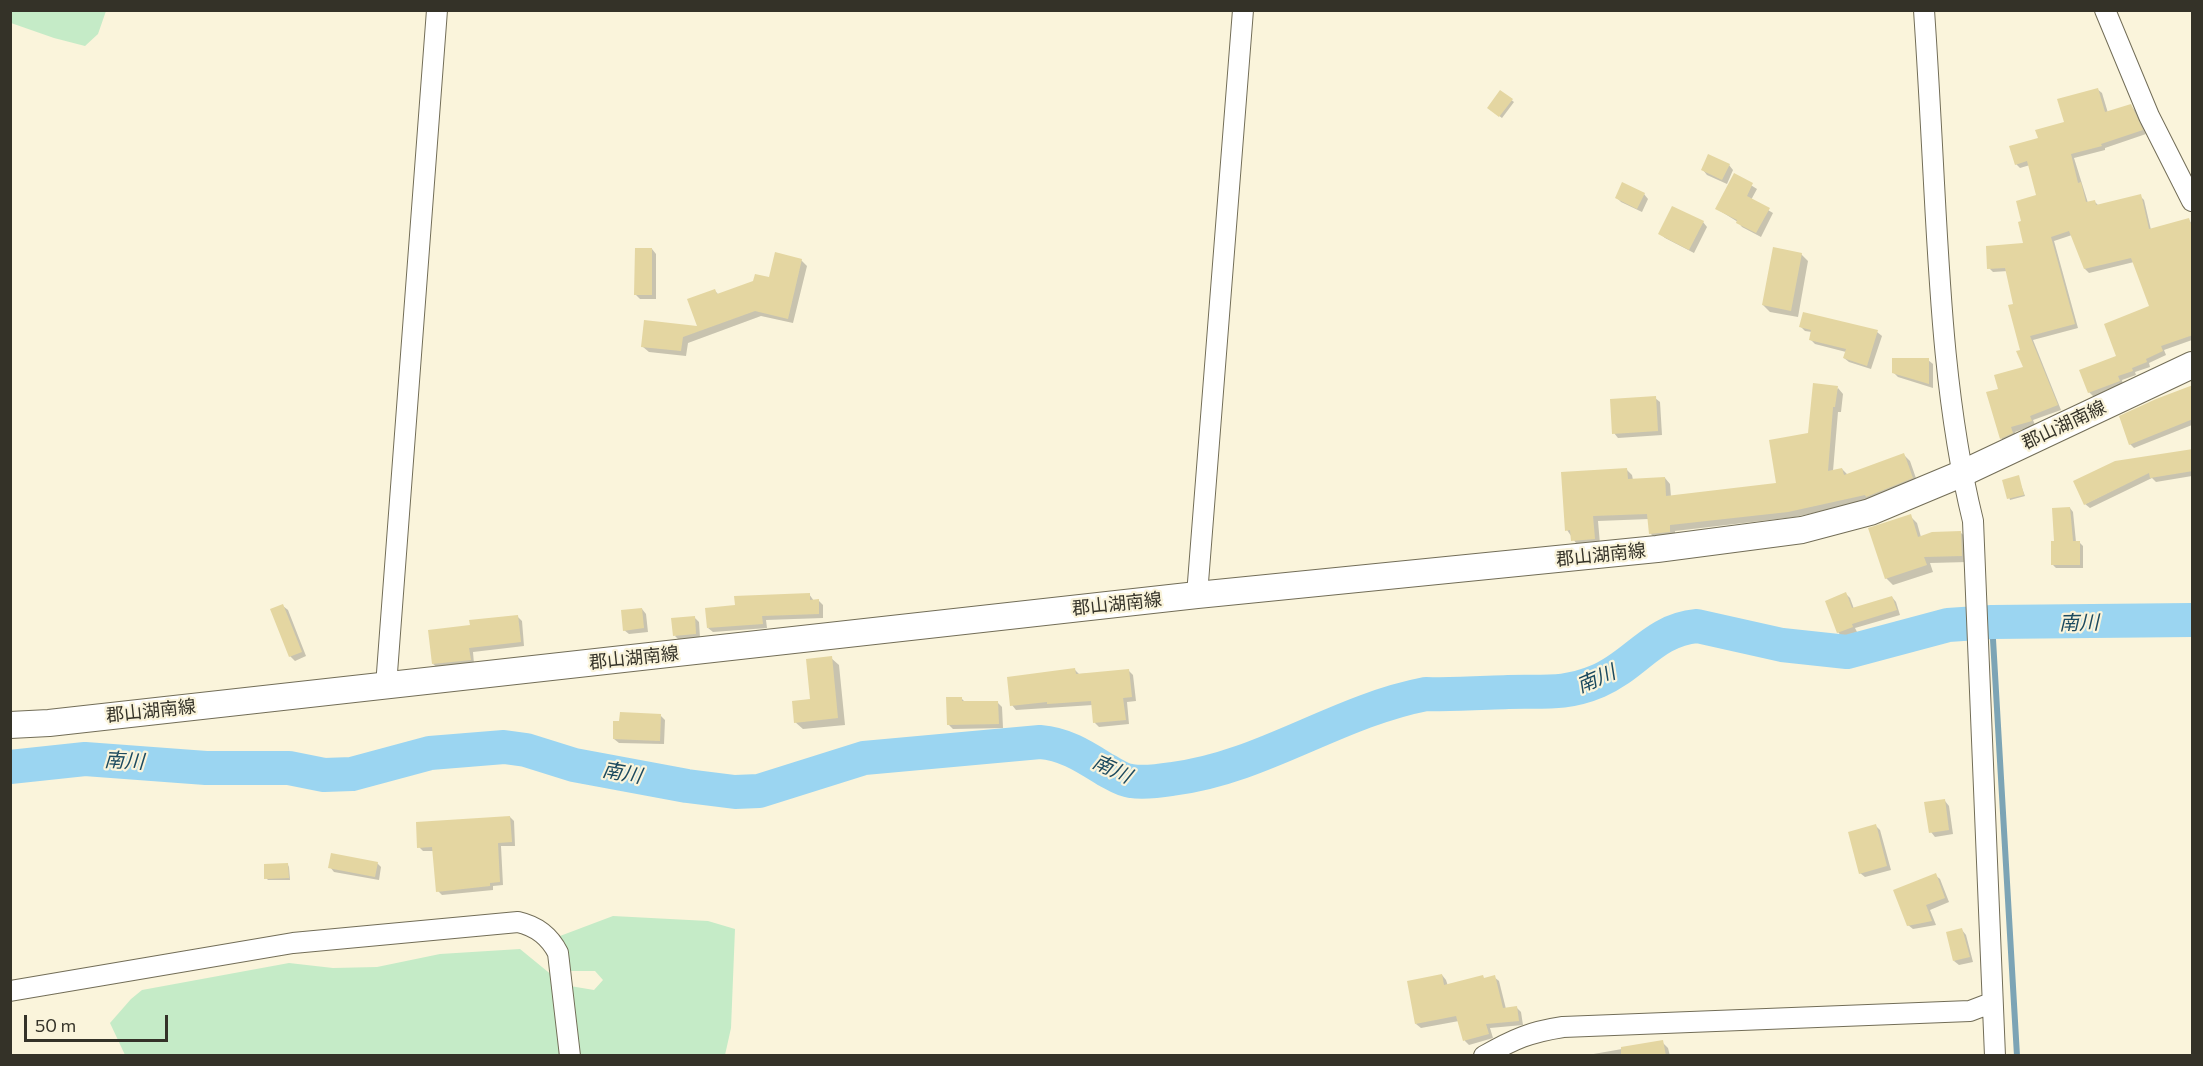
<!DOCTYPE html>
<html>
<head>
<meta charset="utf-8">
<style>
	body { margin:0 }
	#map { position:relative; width:2203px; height:1066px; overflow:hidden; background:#faf4db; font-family:Commissioner,sans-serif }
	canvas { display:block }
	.frame { position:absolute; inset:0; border:12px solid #343228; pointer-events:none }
	.scale { position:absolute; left:24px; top:1015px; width:144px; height:27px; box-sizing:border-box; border:3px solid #343228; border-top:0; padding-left:8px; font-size:18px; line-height:21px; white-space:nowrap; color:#343228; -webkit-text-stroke:4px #faf4db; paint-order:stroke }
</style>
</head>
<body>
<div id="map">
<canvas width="2203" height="1066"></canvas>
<div class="frame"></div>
<div class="scale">50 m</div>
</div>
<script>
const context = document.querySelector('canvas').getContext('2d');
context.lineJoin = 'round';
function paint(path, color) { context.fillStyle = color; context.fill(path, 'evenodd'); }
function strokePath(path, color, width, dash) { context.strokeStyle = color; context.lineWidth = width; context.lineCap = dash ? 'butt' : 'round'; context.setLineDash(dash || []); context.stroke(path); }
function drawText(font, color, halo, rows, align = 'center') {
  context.font = font + ' Commissioner,"Noto Sans JP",sans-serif'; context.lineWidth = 4.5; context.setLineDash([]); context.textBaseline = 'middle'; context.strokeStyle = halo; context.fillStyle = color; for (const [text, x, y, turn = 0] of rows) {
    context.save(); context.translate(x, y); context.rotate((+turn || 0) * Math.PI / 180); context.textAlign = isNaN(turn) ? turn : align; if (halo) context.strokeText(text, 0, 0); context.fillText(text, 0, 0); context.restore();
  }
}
paint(new Path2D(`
	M 10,11 L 11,10 L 106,11 L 98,34 L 85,46 L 54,38 L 11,23 Z
	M 613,916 L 708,921 L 735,929 L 731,1028 L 725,1055 L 125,1055 L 110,1023 L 131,999 L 142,990 L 289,963 L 333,968 L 377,967 L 440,954 L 520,949 L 564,985 L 594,990 L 603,980 L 595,971 L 566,971 L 560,936 Z`), '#c5ebc7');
paint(new Path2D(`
	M 2097,89 L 2102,93 L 2108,113 L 2130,105 L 2135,110 L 2146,134 L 2105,148 L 2105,150 L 2074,158 L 2088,203 L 2094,201 L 2099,206 L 2140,196 L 2144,200 L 2151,230 L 2189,220 L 2192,224 L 2192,340 L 2164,350 L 2166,355 L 2149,363 L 2150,367 L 2135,372 L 2136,375 L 2122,380 L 2123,385 L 2094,397 L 2089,392 L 2081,371 L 2118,357 L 2151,307 L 2134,262 L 2089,273 L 2085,269 L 2072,235 L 2054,241 L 2078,328 L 2033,340 L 2061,410 L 2033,420 L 2035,425 L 2015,432 L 2016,437 L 2005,442 L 2001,438 L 2000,390 L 2025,368 L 2008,271 L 1993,272 L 1989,268 L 2025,244 L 2023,222 L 2038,196 L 2030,165 L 2020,168 L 2016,164 L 2039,139 L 2066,123 Z
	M 1501,92 L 1514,102 L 1502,118 L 1489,108 Z
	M 1729,165 L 1733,170 L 1727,184 L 1707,175 L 1703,170 Z
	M 1735,175 L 1757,189 L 1751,200 L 1773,213 L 1761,237 L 1742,227 L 1738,222 L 1717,209 Z
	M 1644,194 L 1648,199 L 1642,212 L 1621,202 L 1617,198 Z
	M 1703,222 L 1707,227 L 1694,253 L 1665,238 L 1660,234 Z
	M 652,249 L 656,254 L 656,299 L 640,299 L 636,295 Z
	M 1801,254 L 1808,261 L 1798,317 L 1770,312 L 1763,305 Z
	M 801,260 L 807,266 L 793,323 L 761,316 L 688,343 L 686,356 L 649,352 L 643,347 L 699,328 L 715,291 L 719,295 L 770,279 Z
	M 1804,314 L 1877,332 L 1882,336 L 1871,369 L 1849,362 L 1844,358 L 1846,352 L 1815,344 L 1811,340 L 1812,332 L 1805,331 L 1801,327 Z
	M 1928,360 L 1933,364 L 1933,388 L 1898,377 L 1893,372 Z
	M 2192,386 L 2192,425 L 2134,448 L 2130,444 Z
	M 1838,388 L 1843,394 L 1841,412 L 1838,412 L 1833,471 L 1842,469 L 1848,475 L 1904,455 L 1910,461 L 1918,484 L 1871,500 L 1795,517 L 1675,531 L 1675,537 L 1656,539 L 1650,533 L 1649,519 L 1598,521 L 1600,544 L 1578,546 L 1567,530 L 1627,470 L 1632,475 L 1633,480 L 1665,478 L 1670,484 L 1671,497 L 1778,484 Z
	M 1655,398 L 1660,402 L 1662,435 L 1618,438 L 1614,433 Z
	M 2192,450 L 2192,476 L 2156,482 L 2152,478 L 2090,508 L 2085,504 Z
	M 2018,477 L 2025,496 L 2010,500 L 2004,481 Z
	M 2070,508 L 2073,512 L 2076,542 L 2079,542 L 2083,546 L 2083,568 L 2056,568 L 2053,565 L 2056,542 Z
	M 1910,516 L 1917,523 L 1921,537 L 1961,533 L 1968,539 L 1968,562 L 1930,563 L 1933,572 L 1893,585 L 1886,578 Z
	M 809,594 L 814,601 L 819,601 L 823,605 L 823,618 L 766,620 L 767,628 L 713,632 L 708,628 L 736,606 Z
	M 1846,594 L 1850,598 L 1854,609 L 1892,597 L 1896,602 L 1900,615 L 1855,628 L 1857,632 L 1842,637 L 1838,632 Z
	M 283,606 L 288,610 L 306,656 L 295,661 L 290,656 Z
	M 642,609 L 646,614 L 648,632 L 629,634 L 624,630 Z
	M 517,616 L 522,621 L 524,646 L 473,652 L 474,664 L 438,668 L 433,664 L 472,627 Z
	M 694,617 L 699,622 L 700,638 L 679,640 L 675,636 Z
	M 831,658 L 839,665 L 845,725 L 803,729 L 795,722 L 812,701 Z
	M 1075,670 L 1079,674 L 1129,671 L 1133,675 L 1136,701 L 1127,702 L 1129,724 L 1099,727 L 1095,723 L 1093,705 L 1016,710 L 1012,705 Z
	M 962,699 L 966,703 L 998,703 L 1002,707 L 1003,728 L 953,729 L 948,724 Z
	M 660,715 L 665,720 L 664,744 L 619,743 L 614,739 Z
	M 1945,801 L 1949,806 L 1953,834 L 1935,837 L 1931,832 Z
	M 510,817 L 514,821 L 515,846 L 501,846 L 503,885 L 493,886 L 493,890 L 442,895 L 438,891 L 434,851 L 423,851 L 419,847 Z
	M 1875,825 L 1880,830 L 1891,870 L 1865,877 L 1860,873 Z
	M 377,863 L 381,867 L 379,880 L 334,872 L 330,867 Z
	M 288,865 L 289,867 L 290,880 L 268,880 L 266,878 Z
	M 1935,875 L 1940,879 L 1949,902 L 1930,910 L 1936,925 L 1913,929 L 1908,925 Z
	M 1962,930 L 1966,935 L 1973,962 L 1959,965 L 1954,961 Z
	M 1442,975 L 1446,980 L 1448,986 L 1494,977 L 1499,981 L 1506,1009 L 1517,1008 L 1521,1012 L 1523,1025 L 1490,1028 L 1493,1038 L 1469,1045 L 1465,1041 L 1459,1021 L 1421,1028 L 1416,1024 Z
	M 1662,1042 L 1668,1048 L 1670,1056 L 1582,1056 Z`), '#0003');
strokePath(new Path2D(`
	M 1992,622 L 2017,1056`), '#7ca4b5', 6);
strokePath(new Path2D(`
	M 10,767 L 85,759 L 206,768 L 289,768 L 324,775 L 352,774 L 430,753 L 504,747 L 526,750 L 574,765 L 687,786 L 735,792 L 759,791 L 864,758 L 1040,742 C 1066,744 1085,757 1106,770 C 1114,774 1122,780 1131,781 C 1144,783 1159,781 1172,779 C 1262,768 1337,711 1426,694 C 1453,695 1481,693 1508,692 C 1543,691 1565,695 1598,681 C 1636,665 1653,630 1697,626 L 1782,645 L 1847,652 L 1948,625 L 1992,622 L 2192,620`), '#9bd5f1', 34);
paint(new Path2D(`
	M 2098,88 L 2105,112 L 2131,104 L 2143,130 L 2101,144 L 2102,146 L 2071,154 L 2078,183 L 2081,182 L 2086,202 L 2095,200 L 2096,205 L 2141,194 L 2149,229 L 2189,218 L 2193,231 L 2193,335 L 2161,346 L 2163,351 L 2146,359 L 2147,362 L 2132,368 L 2133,371 L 2118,376 L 2120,381 L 2088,393 L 2079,370 L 2116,356 L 2104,324 L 2149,306 L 2131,258 L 2084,269 L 2069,231 L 2051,237 L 2075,324 L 2030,336 L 2058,405 L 2030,416 L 2032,421 L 2011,427 L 2013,433 L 2000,439 L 1986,392 L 1998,389 L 1994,375 L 2023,367 L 2016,351 L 2020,350 L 2008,305 L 2013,304 L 2005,268 L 1987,269 L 1986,246 L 2023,243 L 2018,222 L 2021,221 L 2016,201 L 2036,195 L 2027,161 L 2015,165 L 2009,146 L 2038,138 L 2035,130 L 2064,122 L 2057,99 Z
	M 1500,90 L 1513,99 L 1499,117 L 1487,108 Z
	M 1708,154 L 1730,164 L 1722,180 L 1701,170 Z
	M 1734,173 L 1753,183 L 1747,196 L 1770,208 L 1756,233 L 1736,223 L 1737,220 L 1715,209 Z
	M 1622,182 L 1645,193 L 1637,209 L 1615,198 Z
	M 1672,206 L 1704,221 L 1689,250 L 1658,234 Z
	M 1773,247 L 1802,253 L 1791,311 L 1762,305 Z
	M 635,248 L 652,248 L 652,295 L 634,295 Z
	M 775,252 L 802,259 L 788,319 L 755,311 L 683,337 L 681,351 L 641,347 L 644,320 L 697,326 L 687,299 L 715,289 L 717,294 L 753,281 L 755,274 L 769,277 Z
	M 1803,312 L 1878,330 L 1867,366 L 1843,358 L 1846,349 L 1809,340 L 1811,330 L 1799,327 Z
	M 1892,358 L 1929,358 L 1929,384 L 1892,373 Z
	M 1813,383 L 1838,386 L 1835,407 L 1833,407 L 1828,471 L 1842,468 L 1844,475 L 1904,453 L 1913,478 L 1866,497 L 1865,495 L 1788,512 L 1670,525 L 1670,532 L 1649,534 L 1647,514 L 1593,516 L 1595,539 L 1571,541 L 1570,530 L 1565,531 L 1561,472 L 1627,468 L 1628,479 L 1665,477 L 1666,496 L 1776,483 L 1769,440 L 1808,433 Z
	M 2193,385 L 2193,419 L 2129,445 L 2119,416 L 2156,399 Z
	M 1656,396 L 1658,431 L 1612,434 L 1610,399 Z
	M 2193,449 L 2193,471 L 2150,478 L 2149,473 L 2084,505 L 2073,481 L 2115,461 Z
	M 2019,475 L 2024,495 L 2007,499 L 2002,480 Z
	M 2070,507 L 2073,541 L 2080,541 L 2080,565 L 2051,565 L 2051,541 L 2054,541 L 2052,508 Z
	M 1911,514 L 1918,537 L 1932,532 L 1961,531 L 1962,556 L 1924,557 L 1927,565 L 1885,579 L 1868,528 Z
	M 1846,592 L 1852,608 L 1892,596 L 1897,610 L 1852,624 L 1853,627 L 1837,633 L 1825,601 Z
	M 810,593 L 810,600 L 819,599 L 819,614 L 762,616 L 763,624 L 707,628 L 705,608 L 735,605 L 734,596 Z
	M 283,604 L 302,652 L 289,657 L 270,609 Z
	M 642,608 L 644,628 L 623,631 L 621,610 Z
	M 518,615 L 521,642 L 469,648 L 471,660 L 432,664 L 428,630 L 470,625 L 469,620 Z
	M 695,616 L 696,634 L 673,636 L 671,618 Z
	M 832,656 L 838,718 L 794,723 L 792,701 L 810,699 L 806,659 Z
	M 1075,668 L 1076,674 L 1129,669 L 1132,697 L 1123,698 L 1126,720 L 1093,723 L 1091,701 L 1047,704 L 1047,702 L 1010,706 L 1007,677 Z
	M 946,697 L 962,697 L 962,701 L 998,701 L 999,724 L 947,725 Z
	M 620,712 L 661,714 L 660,741 L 613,739 L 613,721 L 619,721 Z
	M 1945,799 L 1949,830 L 1929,833 L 1924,802 Z
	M 510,816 L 512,842 L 498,843 L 500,882 L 490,883 L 490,886 L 436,892 L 432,847 L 417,848 L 416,822 Z
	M 1876,824 L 1887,866 L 1859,874 L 1848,832 Z
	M 331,853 L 378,862 L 375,877 L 328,868 Z
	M 288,863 L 289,878 L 264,879 L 264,864 Z
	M 1936,873 L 1945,898 L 1926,905 L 1932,921 L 1907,926 L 1893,890 Z
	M 1962,928 L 1970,957 L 1953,961 L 1946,932 Z
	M 1442,974 L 1444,985 L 1483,975 L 1484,978 L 1495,975 L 1503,1008 L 1517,1006 L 1519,1021 L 1486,1024 L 1489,1034 L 1463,1041 L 1456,1016 L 1415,1024 L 1407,981 Z
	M 1663,1040 L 1666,1056 L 1621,1056 L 1621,1047 Z`), '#e4d6a1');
const minor = new Path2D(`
	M 1924,10 C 1928,68 1931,126 1934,183 C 1940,296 1946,411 1973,521 L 1995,1056
	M 2105,10 L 2149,116 L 2192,201
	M 1197,595 L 1243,10
	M 386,686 L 437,10
	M 10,991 L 293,943 L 518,922 C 536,926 550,937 558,953 L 570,1056
	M 1484,1056 C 1514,1039 1530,1032 1563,1027 L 1970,1011 L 1991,1003`);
const major = new Path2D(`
	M 10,725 L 49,723 L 1197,595 L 1657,549 L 1802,530 L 1870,512 L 1961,474 L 2192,365`);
strokePath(minor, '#726d57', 22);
strokePath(major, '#726d57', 28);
strokePath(minor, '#fff', 20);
strokePath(major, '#fff', 26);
drawText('18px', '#343228', '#faf4db', [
	["郡山湖南線",2064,425,-25],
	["郡山湖南線",1601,555,-6],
	["郡山湖南線",1117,604,-6],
	["郡山湖南線",634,658,-6],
	["郡山湖南線",151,711,-6]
]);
drawText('italic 20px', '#1c4a5f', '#faf4db', [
	["南川",2079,623,-1],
	["南川",1596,679,-23],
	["南川",124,761,3],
	["南川",1112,769,25],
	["南川",622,773,10]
]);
</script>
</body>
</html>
